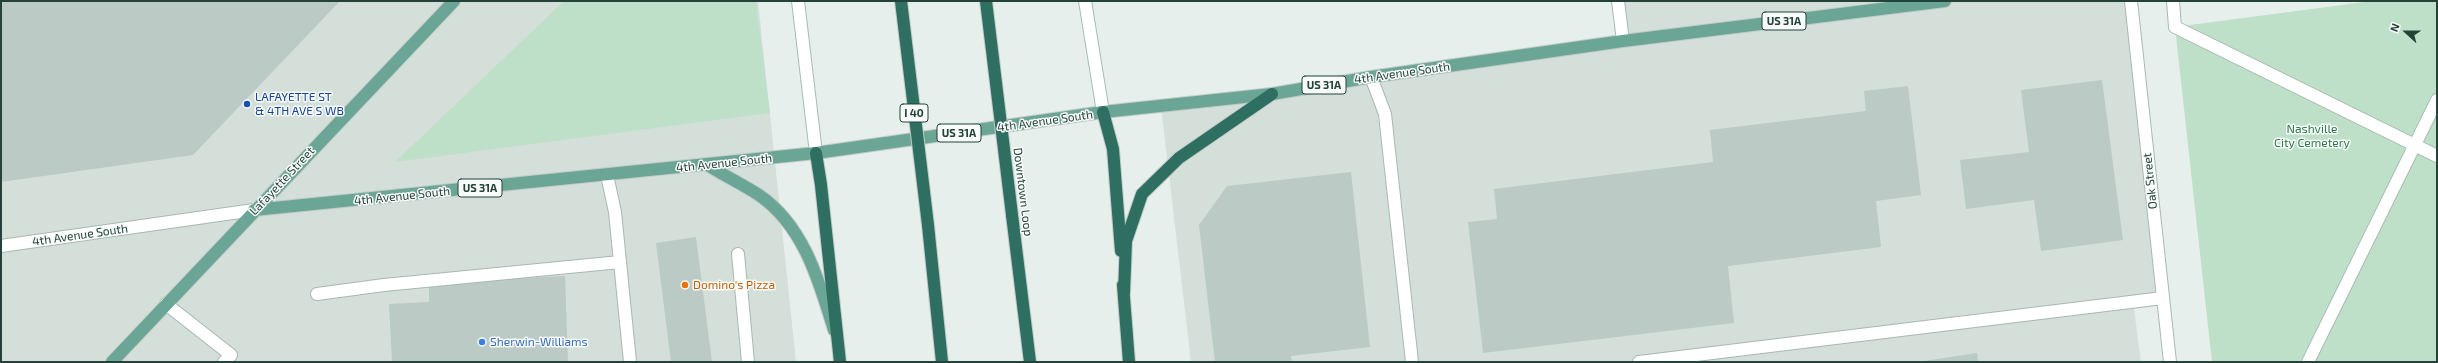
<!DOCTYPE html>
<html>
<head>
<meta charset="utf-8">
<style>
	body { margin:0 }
	#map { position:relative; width:2438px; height:363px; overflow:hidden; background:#e6efeb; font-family:"Exo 2",sans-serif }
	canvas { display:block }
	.frame { position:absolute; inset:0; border:2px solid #24423a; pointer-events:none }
	.north { position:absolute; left:2386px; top:12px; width:40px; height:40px; -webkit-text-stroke:3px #f7fbf9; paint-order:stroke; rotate:291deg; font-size:11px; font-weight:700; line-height:16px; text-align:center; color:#24423a }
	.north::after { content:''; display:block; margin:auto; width:14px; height:18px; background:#24423a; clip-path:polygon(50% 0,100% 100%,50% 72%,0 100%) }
</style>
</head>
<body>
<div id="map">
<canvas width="2438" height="363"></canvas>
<div class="frame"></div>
<div class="north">N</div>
</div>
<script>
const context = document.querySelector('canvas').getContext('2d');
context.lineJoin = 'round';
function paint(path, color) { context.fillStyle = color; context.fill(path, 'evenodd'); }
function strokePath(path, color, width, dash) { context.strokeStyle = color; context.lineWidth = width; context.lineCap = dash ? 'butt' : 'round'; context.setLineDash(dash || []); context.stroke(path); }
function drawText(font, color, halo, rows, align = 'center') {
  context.font = font + ' "Exo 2",sans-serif'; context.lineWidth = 3; context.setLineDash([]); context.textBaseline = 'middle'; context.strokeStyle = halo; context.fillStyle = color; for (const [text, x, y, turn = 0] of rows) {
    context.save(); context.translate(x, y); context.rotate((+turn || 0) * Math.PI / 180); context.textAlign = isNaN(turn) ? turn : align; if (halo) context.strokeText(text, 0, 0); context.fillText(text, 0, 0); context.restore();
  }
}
paint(new Path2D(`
	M 1,1 L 758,1 L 796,362 L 1,362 Z
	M 1618,1 L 2131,1 L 2163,298 L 2133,301 L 2141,362 L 1712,362 L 1710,354 L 1639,362 L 1191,362 L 1161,107 L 1623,41 Z`), '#d4dfda');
paint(new Path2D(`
	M 564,1 L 756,1 L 770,113 L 395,162 Z
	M 2372,1 L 2437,1 L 2437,362 L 2212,362 L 2175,27 Z`), '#bfe0c8');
paint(new Path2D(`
	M 1,1 L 340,1 L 193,155 L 1,182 Z
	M 2102,80 L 2123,240 L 2041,251 L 2034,200 L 1966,209 L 1960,160 L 2029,152 L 2021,90 Z
	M 1908,86 L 1921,195 L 1876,201 L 1881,247 L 1728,266 L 1734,323 L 1483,353 L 1468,222 L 1497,219 L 1494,189 L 1713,162 L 1710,130 L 1866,111 L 1864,91 Z
	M 1351,172 L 1370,347 L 1291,356 L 1292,362 L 1215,362 L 1199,225 L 1227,186 Z
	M 696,237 L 712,362 L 671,362 L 656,243 Z
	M 565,276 L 568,362 L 392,362 L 389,304 L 429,302 L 429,282 Z
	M 1977,353 L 1978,362 L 1924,362 L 1924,361 Z`), '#bbcac4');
const service = new Path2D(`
	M 2173,1 L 2175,27 L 2437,156
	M 1371,77 L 1385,114 L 1412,362
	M 607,175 L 615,212 L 630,362
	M 317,294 L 384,285 L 620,262
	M 166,304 L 231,355 L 224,362
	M 1639,362 L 2163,298
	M 2308,362 L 2437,100`);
const minor = new Path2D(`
	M 1618,1 L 1623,41
	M 738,254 L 748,362`);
const tertiary = new Path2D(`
	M 2131,1 L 2170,362
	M 1,246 L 254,210`);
const secondary = new Path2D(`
	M 798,1 L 816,153
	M 1085,1 L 1103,112`);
const primary = new Path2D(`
	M 706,164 C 723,175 742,184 759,195 C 804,226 819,281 834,330
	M 254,210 L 816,153 L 1103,112 L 1272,94 L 1371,77 L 1623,41 L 1945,1
	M 112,362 L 454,1`);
const motorway = new Path2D(`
	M 1103,112 L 1113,149 L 1121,251
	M 816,153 L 821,185 L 840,362
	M 1012,215 L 1030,362
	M 928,225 L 942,362
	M 1123,285 L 1129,362
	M 1124,293 L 1126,241 L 1142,194 L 1179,158 L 1272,94`);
strokePath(service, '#a8b8b2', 14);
strokePath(minor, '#a8b8b2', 14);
strokePath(tertiary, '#a8b8b2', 14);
strokePath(secondary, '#a4bbb3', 14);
strokePath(primary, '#c2cac8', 14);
strokePath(motorway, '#c2cac8', 14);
strokePath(service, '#fff', 12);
strokePath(minor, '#fff', 12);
strokePath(tertiary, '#fff', 12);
strokePath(secondary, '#fff', 12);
strokePath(primary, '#6aa596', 12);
strokePath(motorway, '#2f6f62', 12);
const motorwayBridge = new Path2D(`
	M 901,1 L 928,225
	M 986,1 L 1012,215`);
strokePath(motorwayBridge, '#c2cac8', 14, []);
strokePath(motorwayBridge, '#2f6f62', 12);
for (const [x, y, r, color] of [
	[247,104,4,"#1a4fb4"],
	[685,285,4,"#e8710a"],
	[482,342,4,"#3f7fe0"]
]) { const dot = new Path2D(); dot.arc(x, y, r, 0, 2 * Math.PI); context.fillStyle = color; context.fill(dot); strokePath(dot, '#f7fbf9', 1.5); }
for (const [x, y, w] of [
	[1784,21,44],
	[1324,85,44],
	[914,113,28],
	[959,133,44],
	[480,188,44]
]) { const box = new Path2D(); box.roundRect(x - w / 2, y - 9, w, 18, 3); context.fillStyle = '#f7fbf9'; context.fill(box); strokePath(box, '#24423a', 1); }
drawText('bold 11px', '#24423a', null, [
	["US 31A",1784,21],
	["US 31A",1324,85],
	["I 40",914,113],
	["US 31A",959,133],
	["US 31A",480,188]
]);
drawText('12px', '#24423a', '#f7fbf9', [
	["4th Avenue South",1402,73,-8],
	["4th Avenue South",1045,121,-8],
	["4th Avenue South",724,163,-6],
	["Lafayette Street",282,181,-47],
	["Oak Street",2150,181,-96],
	["Downtown Loop",1023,192,83],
	["4th Avenue South",402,196,-6],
	["4th Avenue South",80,235,-8]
]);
drawText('12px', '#164399', '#f7fbf9', [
	["LAFAYETTE ST",255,97],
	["& 4TH AVE S WB",255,111]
], 'left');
drawText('12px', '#2d7a4b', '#f7fbf9', [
	["Nashville",2312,129],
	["City Cemetery",2312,143]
]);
drawText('12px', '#c56008', '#f7fbf9', [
	["Domino's Pizza",693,285]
], 'left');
drawText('12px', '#366cbe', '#f7fbf9', [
	["Sherwin-Williams",490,342]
], 'left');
</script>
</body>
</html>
